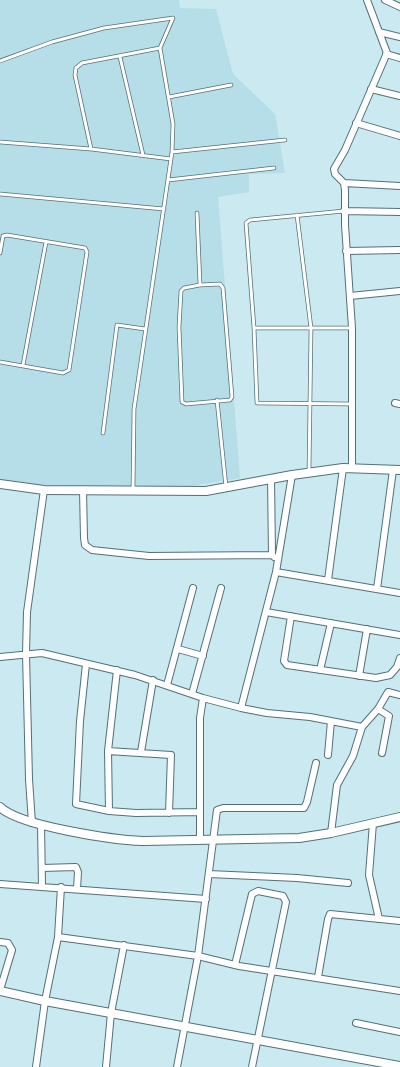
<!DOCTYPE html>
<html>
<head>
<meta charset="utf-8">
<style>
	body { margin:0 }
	canvas { display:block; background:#cae9f0 }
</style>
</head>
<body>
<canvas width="400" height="1067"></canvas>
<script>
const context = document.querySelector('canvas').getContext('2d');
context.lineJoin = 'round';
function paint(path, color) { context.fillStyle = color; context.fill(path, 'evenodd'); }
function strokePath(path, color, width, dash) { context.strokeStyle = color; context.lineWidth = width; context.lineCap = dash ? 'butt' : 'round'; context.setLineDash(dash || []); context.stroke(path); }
paint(new Path2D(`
	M 0,0 L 179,0 L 180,8 L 216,9 L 233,74 L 275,114 L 285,173 L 249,174 L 249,192 L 218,197 L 240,478 L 192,486 L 38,485 L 0,479 Z`), '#b6dee8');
const service = new Path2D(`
	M 120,57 L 143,155
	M 0,61 L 52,42 L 104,28 L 173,18 L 160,48 L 82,63 L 76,68 L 75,75 L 91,149
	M 169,97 L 231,85
	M 0,142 L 91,149 L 171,159
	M 172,152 L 285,140
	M 168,180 L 274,168
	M 0,194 L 164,209
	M 344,211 L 250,220 L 246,223 L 254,328 L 257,403 L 352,404
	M 197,213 L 200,285 L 220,284 L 223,288 L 232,397 L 230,400 L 186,404 L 182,402 L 179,327 L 181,291 L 184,288 L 200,285
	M 297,215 L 311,328 L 309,472
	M 0,253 L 3,236 L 7,235 L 85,248 L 87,252 L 69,370 L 63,373 L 0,362
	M 254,328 L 352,328
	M 23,365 L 46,242
	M 217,400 L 226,487
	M 103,433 L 117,325 L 145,329
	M 133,489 L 134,409 L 172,152 L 173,124 L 160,48`);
const minor = new Path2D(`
	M 385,0 L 400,7
	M 379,32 L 400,37
	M 386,54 L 400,58
	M 371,89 L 400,96
	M 356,123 L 400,136
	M 344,183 L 400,186
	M 344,211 L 400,212
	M 346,251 L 400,250
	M 350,296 L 400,291
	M 395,403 L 400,404
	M 352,468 L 352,328 L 345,225 L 345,190 L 344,183 L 335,174 L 334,169 L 345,150 L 387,53 L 367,0
	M 292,475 L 276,572 L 400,593
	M 271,478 L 272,555 L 274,557
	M 83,490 L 84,538 L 85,545 L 92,550 L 149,556 L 272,555
	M 328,580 L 343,468
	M 377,589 L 393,470
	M 266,612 L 400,635
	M 291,616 L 284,661 L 287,665 L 376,678 L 390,675 L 397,667 L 400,658
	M 178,649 L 203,656
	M 0,657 L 42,653 L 135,675 L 203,698 L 241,708 L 267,713 L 310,717 L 362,727
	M 86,664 L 80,721 L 76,804 L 109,811 L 136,813 L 200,812
	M 320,670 L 331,623
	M 359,676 L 367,629
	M 167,685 L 193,588
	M 192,694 L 221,588
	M 241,708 L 276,572
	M 378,709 L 389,716 L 382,753
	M 108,751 L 171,755 L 169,813
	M 141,752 L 153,680
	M 328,755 L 331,721
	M 109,811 L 108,751 L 117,670
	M 32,823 L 29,779 L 26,654 L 27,612 L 44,490
	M 373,823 L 369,875 L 379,919
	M 41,825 L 42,886
	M 331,833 L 337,785 L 353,756 L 362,727 L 378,709 L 388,692 L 400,695
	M 200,840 L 200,718 L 203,698
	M 42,868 L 76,867 L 78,872 L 77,889
	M 209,874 L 297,878 L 348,883
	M 0,884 L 206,899
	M 58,937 L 198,956 L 239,966 L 400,991
	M 0,942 L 8,943 L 12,950 L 0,990
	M 235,965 L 252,894 L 258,891 L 283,896 L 286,902 L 252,1067
	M 318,977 L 328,919 L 330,914 L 400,921
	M 356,1023 L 400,1032
	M 36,1067 L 45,1001 L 58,937 L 61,887
	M 106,1067 L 111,1013 L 124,945
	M 177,1067 L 198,956 L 217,810 L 223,808 L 304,808 L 307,802 L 316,763`);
const tertiary = new Path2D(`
	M 0,484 L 44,490 L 206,491 L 292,475 L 343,468 L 400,470
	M 0,807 C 19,826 114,840 143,841 L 299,838 L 331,833 L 400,817
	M 0,991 L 45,1001 L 400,1066`);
strokePath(service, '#547077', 4.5);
strokePath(minor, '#547077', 8);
strokePath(tertiary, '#547077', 10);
strokePath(service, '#fff', 3);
strokePath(minor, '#fff', 6);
strokePath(tertiary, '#fff', 8);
</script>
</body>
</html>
